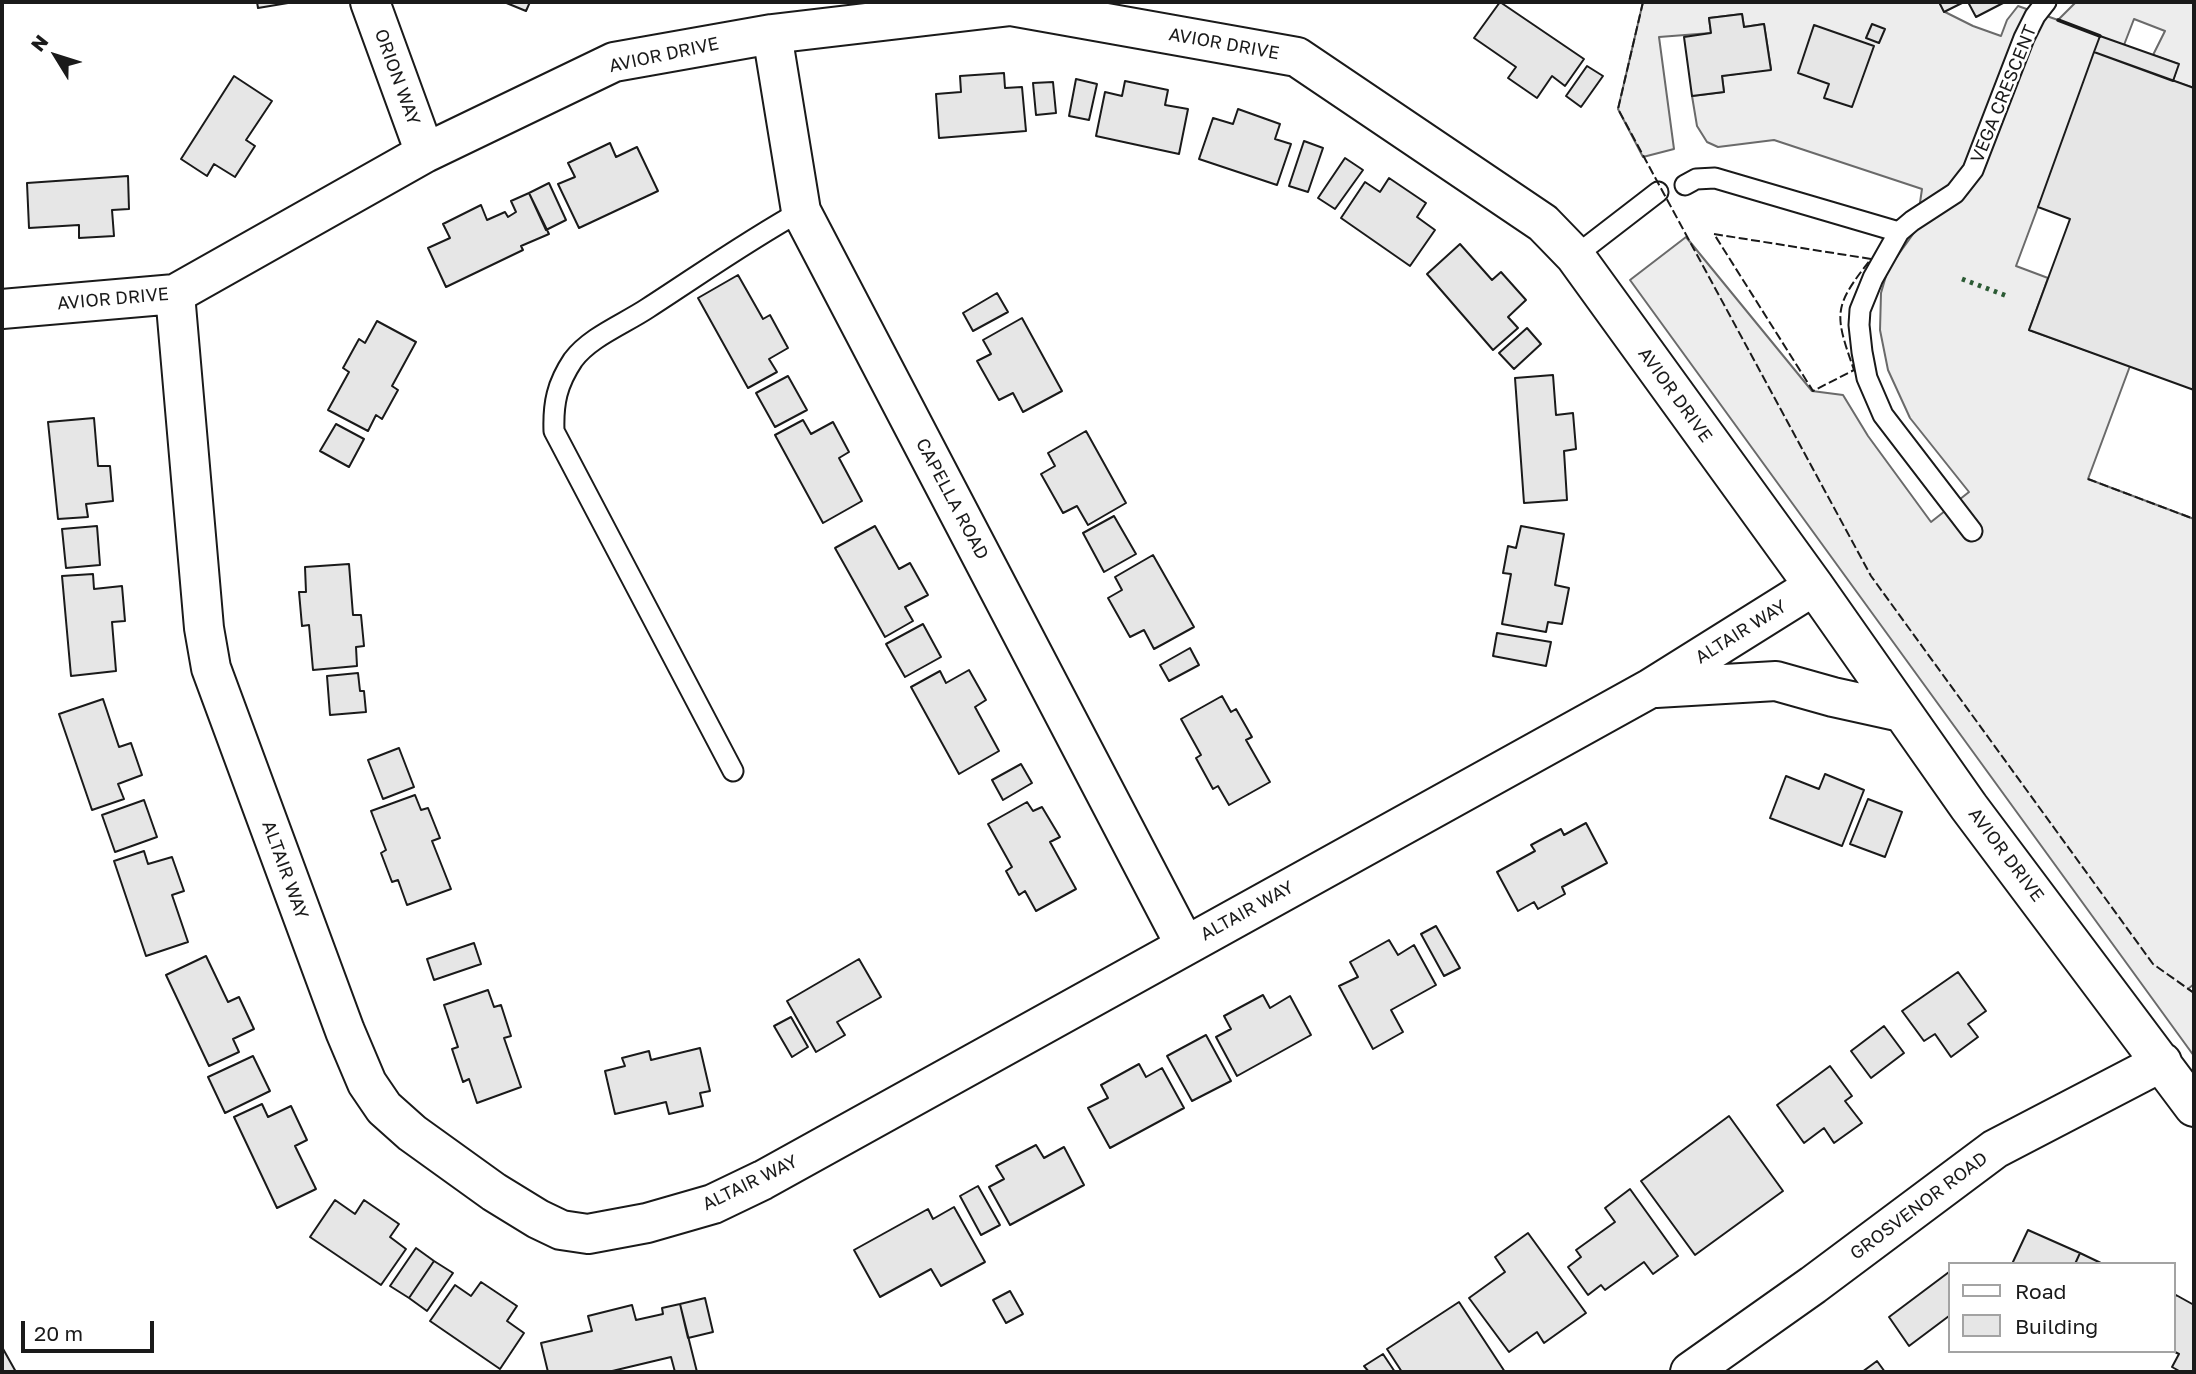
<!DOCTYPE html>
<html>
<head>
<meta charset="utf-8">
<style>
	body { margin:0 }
	#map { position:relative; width:2196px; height:1374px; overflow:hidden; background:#fff; font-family:"Golos Text",sans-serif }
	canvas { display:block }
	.frame { position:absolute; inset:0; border:4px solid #1a1a1a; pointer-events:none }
	.legend { position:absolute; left:1948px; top:1262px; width:228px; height:91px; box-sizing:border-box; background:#fff; border:2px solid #a3a3a3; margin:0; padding:9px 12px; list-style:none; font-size:21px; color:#1a1a1a }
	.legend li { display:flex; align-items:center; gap:14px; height:35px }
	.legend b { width:35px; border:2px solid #a3a3a3 }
	.north { position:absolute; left:21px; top:21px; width:70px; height:70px; -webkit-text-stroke:5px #fff; paint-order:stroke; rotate:308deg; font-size:19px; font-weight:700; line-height:28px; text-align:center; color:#1a1a1a }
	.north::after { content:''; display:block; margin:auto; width:24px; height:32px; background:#1a1a1a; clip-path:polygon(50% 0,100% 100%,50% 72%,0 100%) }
	.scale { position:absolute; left:21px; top:1321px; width:133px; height:32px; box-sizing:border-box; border:4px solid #1a1a1a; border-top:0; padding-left:9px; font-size:21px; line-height:24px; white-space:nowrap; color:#1a1a1a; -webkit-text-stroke:5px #fff; paint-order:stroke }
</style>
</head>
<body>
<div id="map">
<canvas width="2196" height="1374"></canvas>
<div class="frame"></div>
<ul class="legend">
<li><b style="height:9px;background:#fff"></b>Road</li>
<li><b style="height:19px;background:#e6e6e6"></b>Building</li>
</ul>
<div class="north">N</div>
<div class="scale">20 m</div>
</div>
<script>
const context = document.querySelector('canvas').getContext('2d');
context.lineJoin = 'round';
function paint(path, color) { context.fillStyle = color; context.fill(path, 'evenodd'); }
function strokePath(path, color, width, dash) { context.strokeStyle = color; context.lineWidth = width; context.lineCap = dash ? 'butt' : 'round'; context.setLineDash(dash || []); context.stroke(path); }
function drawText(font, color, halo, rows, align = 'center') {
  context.font = font + ' "Golos Text",sans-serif'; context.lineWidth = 5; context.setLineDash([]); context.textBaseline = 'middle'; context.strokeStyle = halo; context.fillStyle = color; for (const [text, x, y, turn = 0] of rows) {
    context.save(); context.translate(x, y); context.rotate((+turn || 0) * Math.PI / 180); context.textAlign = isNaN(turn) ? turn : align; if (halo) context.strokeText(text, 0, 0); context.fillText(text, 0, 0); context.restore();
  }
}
const built = new Path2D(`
	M 1643,2 L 1939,2 L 1945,12 L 1973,26 L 2001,36 L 2007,20 L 2018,6 L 2058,20 L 2076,2 L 2194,2 L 2194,88 L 2173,81 L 2178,64 L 2153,55 L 2165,31 L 2134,19 L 2124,45 L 2038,207 L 2016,266 L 2048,278 L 2029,330 L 2130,366 L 2088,479 L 2194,519 L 2194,984 L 2188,989 L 2194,993 L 2194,1056 L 1630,280 L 1686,237 L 1812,391 L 1843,395 L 1868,436 L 1931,522 L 1969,492 L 1910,418 L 1888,370 L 1880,330 L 1881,293 L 1888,269 L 1916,230 L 1922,189 L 1774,140 L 1718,147 L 1707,142 L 1697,126 L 1692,96 L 1724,92 L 1722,76 L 1771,69 L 1764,24 L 1744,27 L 1742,14 L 1709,18 L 1711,33 L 1659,37 L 1674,149 L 1643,157 L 1618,109 Z`);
paint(built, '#ededed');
strokePath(built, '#6a6a6a', 2);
const building = new Path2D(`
	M 257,2 L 288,2 L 288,3 L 258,8 Z
	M 504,2 L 530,2 L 526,11 Z
	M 1500,2 L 1584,59 L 1565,86 L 1552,76 L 1537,98 L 1508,78 L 1516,67 L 1474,38 Z
	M 1939,2 L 1964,2 L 1944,12 Z
	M 1968,2 L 2005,2 L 1976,17 Z
	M 1742,14 L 1744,27 L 1764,24 L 1771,70 L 1722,76 L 1724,92 L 1692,96 L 1684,37 L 1711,33 L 1709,18 Z
	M 1872,24 L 1885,29 L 1879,43 L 1866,38 Z
	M 1814,25 L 1874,46 L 1852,107 L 1824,98 L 1829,84 L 1798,73 Z
	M 2100,36 L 2179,64 L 2173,81 L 2094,52 Z
	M 2094,52 L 2194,88 L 2194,390 L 2029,330 L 2070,219 L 2038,207 Z
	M 1587,66 L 1603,76 L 1581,107 L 1566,96 Z
	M 1004,73 L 1005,88 L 1022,87 L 1026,131 L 939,138 L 936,94 L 961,92 L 960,76 Z
	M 234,76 L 272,101 L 246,140 L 255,146 L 235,177 L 214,164 L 207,176 L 181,159 Z
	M 1076,79 L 1097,84 L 1089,120 L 1069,116 Z
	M 1125,81 L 1168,90 L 1165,105 L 1188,109 L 1179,154 L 1096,136 L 1105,92 L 1122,96 Z
	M 1053,82 L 1056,113 L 1036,115 L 1033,83 Z
	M 1238,109 L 1280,124 L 1275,139 L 1291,144 L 1277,185 L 1199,159 L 1213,118 L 1233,124 Z
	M 1304,141 L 1323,148 L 1308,192 L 1289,186 Z
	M 610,143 L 616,157 L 637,147 L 658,191 L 579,228 L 558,184 L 575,177 L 568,163 Z
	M 1345,158 L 1363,170 L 1335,209 L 1318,198 Z
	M 128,176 L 129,209 L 112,210 L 114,236 L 79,238 L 79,225 L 29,228 L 27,183 Z
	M 1389,178 L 1426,203 L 1417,217 L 1435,230 L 1410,266 L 1341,218 L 1365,182 L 1380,192 Z
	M 549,183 L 566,220 L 546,230 L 529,193 Z
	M 529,193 L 549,234 L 521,246 L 523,250 L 446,287 L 428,248 L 450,238 L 443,224 L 481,205 L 487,220 L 505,212 L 508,217 L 516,212 L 511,201 Z
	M 1460,244 L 1492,280 L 1501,272 L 1526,300 L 1508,317 L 1518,328 L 1493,350 L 1427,274 Z
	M 738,275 L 763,319 L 770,315 L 788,348 L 769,359 L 777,372 L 748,388 L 698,298 Z
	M 997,293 L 1008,312 L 973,331 L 963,313 Z
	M 1022,318 L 1062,391 L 1023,412 L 1013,393 L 999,400 L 977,361 L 991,354 L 983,340 Z
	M 377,321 L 416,342 L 392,386 L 398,390 L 382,419 L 376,415 L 368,431 L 328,410 L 349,372 L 343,368 L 359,339 L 365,343 Z
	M 1527,328 L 1541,344 L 1514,369 L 1499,353 Z
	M 1553,375 L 1556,415 L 1573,413 L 1576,449 L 1564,451 L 1567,500 L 1524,503 L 1515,378 Z
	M 788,376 L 807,410 L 775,427 L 756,393 Z
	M 94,418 L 98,466 L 110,466 L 113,501 L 86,504 L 88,517 L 58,519 L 48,422 Z
	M 803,420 L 811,434 L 833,422 L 849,452 L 839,458 L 862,501 L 823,523 L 775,435 Z
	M 336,424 L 364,439 L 349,467 L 320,451 Z
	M 1086,431 L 1126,503 L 1088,525 L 1077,506 L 1063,513 L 1041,474 L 1055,466 L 1048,453 Z
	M 1114,516 L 1136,554 L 1104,572 L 1083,533 Z
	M 97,526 L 100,565 L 66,568 L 62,529 Z
	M 875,526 L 899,569 L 910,563 L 928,595 L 905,607 L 913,621 L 885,637 L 835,548 Z
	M 1521,526 L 1564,534 L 1555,585 L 1569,588 L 1562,624 L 1548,622 L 1546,632 L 1502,624 L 1511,574 L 1503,573 L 1508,546 L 1516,548 Z
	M 1153,555 L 1194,627 L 1154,649 L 1144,630 L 1130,637 L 1108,598 L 1122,590 L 1115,577 Z
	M 349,564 L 353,615 L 361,615 L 364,646 L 356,647 L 357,666 L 313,670 L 309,625 L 302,626 L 299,592 L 306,592 L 305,567 Z
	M 93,574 L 94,589 L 122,586 L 125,621 L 112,622 L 116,671 L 71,676 L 62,576 Z
	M 923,624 L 941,657 L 905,677 L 886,644 Z
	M 1497,633 L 1551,642 L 1546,666 L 1493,656 Z
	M 1190,648 L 1199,665 L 1169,681 L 1160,665 Z
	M 969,670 L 986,700 L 975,707 L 999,751 L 959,774 L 911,687 L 940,671 L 946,683 Z
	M 358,673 L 360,691 L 364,691 L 366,712 L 330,715 L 327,676 Z
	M 1222,696 L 1231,712 L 1236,709 L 1252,737 L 1246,740 L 1270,782 L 1229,805 L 1218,786 L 1213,789 L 1196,758 L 1201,755 L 1181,719 Z
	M 103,699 L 119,747 L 131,743 L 142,775 L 118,784 L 124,799 L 92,810 L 59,714 Z
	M 399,748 L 414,787 L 383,799 L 368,760 Z
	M 1021,764 L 1032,783 L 1003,800 L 992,780 Z
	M 1825,774 L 1864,790 L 1842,846 L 1770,818 L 1786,776 L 1819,789 Z
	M 415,795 L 421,810 L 428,808 L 440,838 L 432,841 L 451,889 L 407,905 L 398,880 L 392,882 L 381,853 L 386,850 L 371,811 Z
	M 1868,799 L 1902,812 L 1885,857 L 1850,844 Z
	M 144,800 L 157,837 L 115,852 L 102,815 Z
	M 1027,802 L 1033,811 L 1042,807 L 1060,837 L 1050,842 L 1076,889 L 1036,911 L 1025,891 L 1019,895 L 1006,871 L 1012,867 L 988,824 Z
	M 1586,823 L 1607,863 L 1562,887 L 1565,894 L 1538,909 L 1534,902 L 1518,911 L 1497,872 L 1535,851 L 1531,845 L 1561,829 L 1564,835 Z
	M 144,851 L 148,864 L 172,857 L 184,891 L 172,895 L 188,942 L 146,956 L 114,861 Z
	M 1436,926 L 1460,968 L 1444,976 L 1421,934 Z
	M 1389,940 L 1398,955 L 1414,945 L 1436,985 L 1391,1010 L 1403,1032 L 1373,1049 L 1339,986 L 1358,977 L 1350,962 Z
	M 474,943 L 481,964 L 434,980 L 427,959 Z
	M 206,956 L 228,1002 L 239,997 L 254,1029 L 233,1039 L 239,1052 L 209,1066 L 166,975 Z
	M 859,959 L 881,997 L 837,1022 L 845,1035 L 816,1052 L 787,1001 Z
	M 1958,972 L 1986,1011 L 1968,1024 L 1978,1037 L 1951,1057 L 1935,1034 L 1924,1041 L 1902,1011 Z
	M 488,990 L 494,1007 L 501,1005 L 511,1036 L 504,1038 L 521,1087 L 477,1103 L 469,1079 L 463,1082 L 452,1049 L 458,1047 L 444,1005 Z
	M 1263,995 L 1270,1008 L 1290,996 L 1311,1035 L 1237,1076 L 1216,1037 L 1231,1029 L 1224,1016 Z
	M 791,1017 L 808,1047 L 792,1057 L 774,1026 Z
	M 1884,1026 L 1904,1053 L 1871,1078 L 1851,1051 Z
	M 1206,1035 L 1231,1081 L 1192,1101 L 1167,1056 Z
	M 700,1048 L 710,1091 L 700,1093 L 703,1106 L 669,1114 L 666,1102 L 615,1114 L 605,1071 L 625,1066 L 622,1058 L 649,1051 L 651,1060 Z
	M 253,1056 L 270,1091 L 225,1113 L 208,1077 Z
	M 1139,1064 L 1146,1077 L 1162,1068 L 1184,1108 L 1110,1148 L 1088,1108 L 1108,1098 L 1101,1085 Z
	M 1830,1066 L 1852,1096 L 1845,1101 L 1862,1123 L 1834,1143 L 1824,1128 L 1804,1143 L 1777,1105 Z
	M 262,1104 L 268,1117 L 291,1106 L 307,1140 L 295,1146 L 316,1189 L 277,1208 L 234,1117 Z
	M 1729,1116 L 1783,1191 L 1695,1255 L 1641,1181 Z
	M 1036,1145 L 1044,1158 L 1064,1147 L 1084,1185 L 1010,1225 L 989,1187 L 1004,1179 L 996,1166 Z
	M 978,1186 L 1000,1225 L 981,1235 L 960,1196 Z
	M 1630,1189 L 1678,1256 L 1653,1274 L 1644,1262 L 1605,1290 L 1601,1285 L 1588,1295 L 1568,1267 L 1581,1257 L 1576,1250 L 1615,1222 L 1605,1208 Z
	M 335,1200 L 355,1214 L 364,1200 L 399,1224 L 390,1237 L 406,1249 L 381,1285 L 310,1237 Z
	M 954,1207 L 985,1262 L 941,1286 L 931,1269 L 880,1297 L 854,1250 L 928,1209 L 933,1219 Z
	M 2028,1230 L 2080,1253 L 2075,1264 L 2012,1264 Z
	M 1528,1233 L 1586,1313 L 1544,1343 L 1537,1332 L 1509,1352 L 1469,1298 L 1505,1272 L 1495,1257 Z
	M 416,1248 L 434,1261 L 409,1298 L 390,1286 Z
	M 2080,1253 L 2103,1264 L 2075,1264 Z
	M 434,1261 L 453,1273 L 427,1311 L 409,1298 Z
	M 1949,1272 L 1949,1316 L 1909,1346 L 1889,1317 Z
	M 481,1282 L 517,1306 L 507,1321 L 524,1333 L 500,1369 L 430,1321 L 455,1285 L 471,1296 Z
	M 1010,1291 L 1023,1314 L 1006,1323 L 993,1300 Z
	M 2176,1295 L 2194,1305 L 2194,1372 L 2181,1372 L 2172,1367 L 2179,1354 L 2173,1351 L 2173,1300 Z
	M 705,1298 L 713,1332 L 688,1338 L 680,1304 Z
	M 1459,1302 L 1505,1372 L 1402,1372 L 1387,1349 Z
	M 680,1304 L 697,1372 L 675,1372 L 671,1357 L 608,1372 L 548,1372 L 541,1343 L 592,1331 L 588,1316 L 632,1305 L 636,1320 L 663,1314 L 662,1308 Z
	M 2,1347 L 16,1372 L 2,1372 Z
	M 1383,1354 L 1395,1372 L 1369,1372 L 1364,1366 Z
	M 1877,1361 L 1885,1372 L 1862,1372 Z`);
paint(building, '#e6e6e6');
strokePath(building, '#1a1a1a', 2);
const lane = new Path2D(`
	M 1685,185 L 1696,179 L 1715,178 L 1899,232
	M 1575,256 L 1658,192
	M 1972,531 L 1883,415 L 1867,378 L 1862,352 L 1859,325 L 1860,310 L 1873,278 L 1899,232 L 1912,221 L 1955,193 L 1973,170 L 2024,38 L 2035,16 L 2046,2
	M 733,771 L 554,431 C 553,403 557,384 573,360 C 590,337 624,324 648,308 C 699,275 747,241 801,211`);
const street = new Path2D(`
	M 370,2 L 425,153
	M 772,34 L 801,211 L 1185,945
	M 175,294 L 204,628 L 211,668 L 345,1031 L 367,1083 L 384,1108 L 412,1133 L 494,1192 L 538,1219 L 561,1230 L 588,1234 L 647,1223 L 713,1204 L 763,1180 L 1651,688 L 1814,586
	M 2,309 L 175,294 L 425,153 L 614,62 L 772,34 L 1011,6 L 1297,57 L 1543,223 L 1575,256 L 1814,586 L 1969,807 L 2194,1107
	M 1656,688 L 1776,681 L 1833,697 L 1901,712
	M 1690,1372 L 1813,1285 L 1995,1149 L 2162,1062`);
strokePath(lane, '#1a1a1a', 23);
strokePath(street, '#1a1a1a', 42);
strokePath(lane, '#fff', 19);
strokePath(street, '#fff', 38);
strokePath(new Path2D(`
	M 1962,279 L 2007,296`), '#2b5a34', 5, [3.5, 5]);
strokePath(new Path2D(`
	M 1643,2 L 1618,109 L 1871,576 L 2153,964 L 2194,993
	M 1714,234 L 1871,259 C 1833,307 1834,313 1854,370 L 1813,391 Z
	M 2088,479 L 2194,519`), '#1a1a1a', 2, [9, 3.5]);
strokePath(new Path2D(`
	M 2058,20 L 2100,36`), '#1a1a1a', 3.5);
drawText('18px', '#1a1a1a', '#fff', [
	["AVIOR DRIVE",1224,44,10],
	["AVIOR DRIVE",664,55,-12],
	["ORION WAY",397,77,70],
	["VEGA CRESCENT",2004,94,-68],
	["AVIOR DRIVE",113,299,-5],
	["AVIOR DRIVE",1675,395,54],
	["CAPELLA ROAD",952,499,62],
	["ALTAIR WAY",1741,632,-32],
	["AVIOR DRIVE",2006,855,53],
	["ALTAIR WAY",285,870,70],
	["ALTAIR WAY",1247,911,-29],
	["ALTAIR WAY",750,1183,-26],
	["GROSVENOR ROAD",1919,1206,-37]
]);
</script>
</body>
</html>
